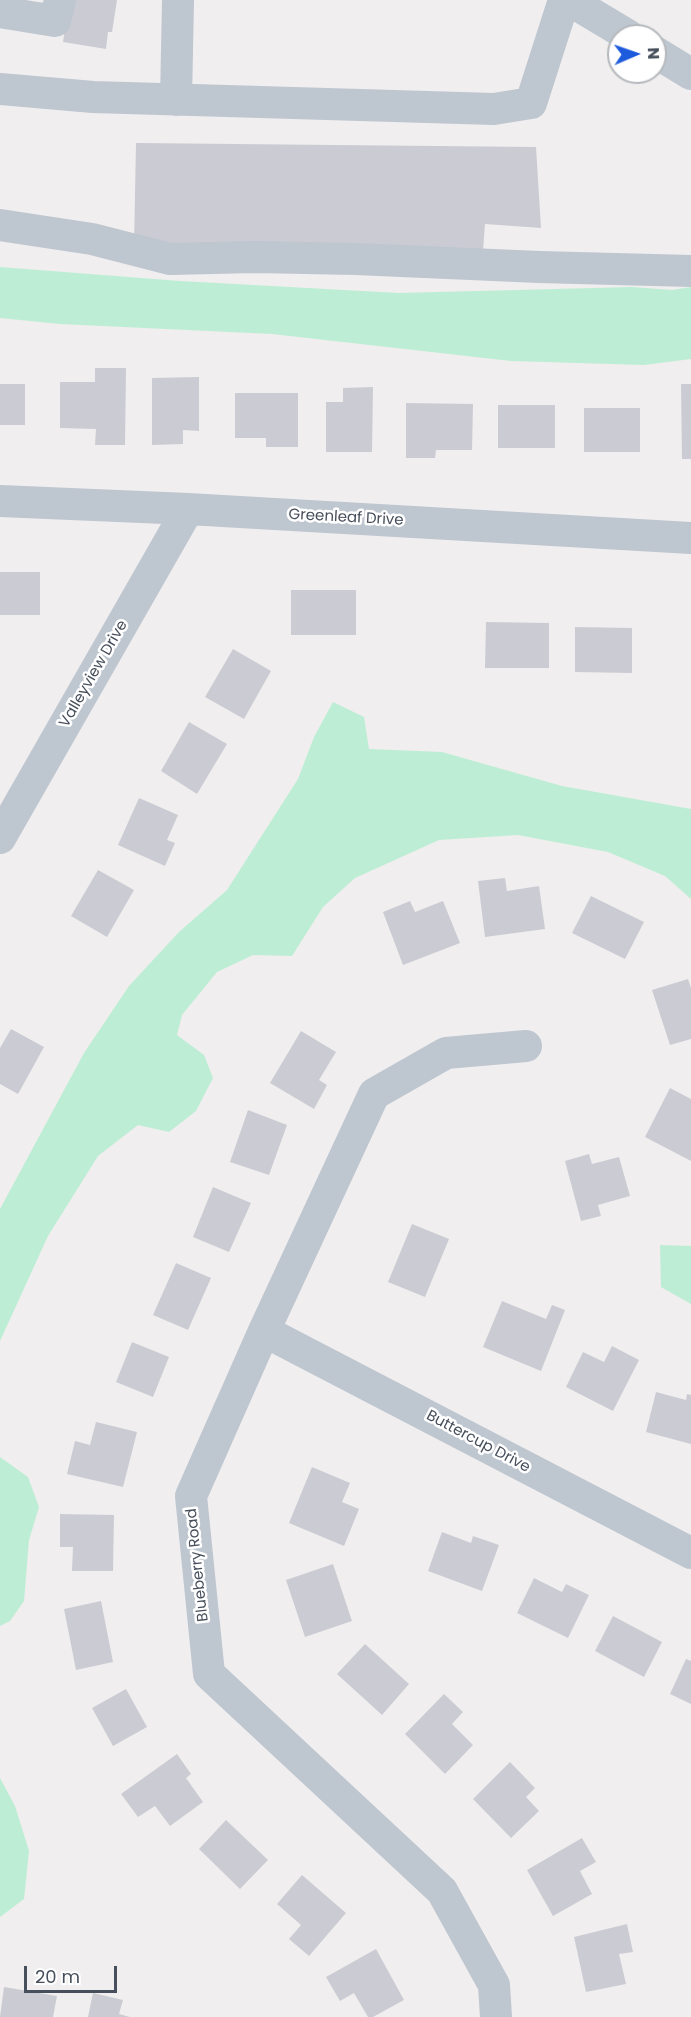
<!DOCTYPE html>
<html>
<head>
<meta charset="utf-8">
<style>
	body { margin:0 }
	#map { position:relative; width:691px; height:2017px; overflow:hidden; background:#f0eeee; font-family:Poppins,sans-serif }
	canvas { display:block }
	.north { position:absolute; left:607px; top:24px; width:60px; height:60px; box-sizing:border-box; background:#fff; border:2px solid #b5b9bd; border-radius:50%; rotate:88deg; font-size:16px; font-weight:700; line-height:24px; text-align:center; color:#464f5b }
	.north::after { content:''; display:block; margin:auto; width:21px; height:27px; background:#1d5bdc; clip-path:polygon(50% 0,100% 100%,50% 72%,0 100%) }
	.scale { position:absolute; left:24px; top:1966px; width:93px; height:27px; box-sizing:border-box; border:3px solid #464f5b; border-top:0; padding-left:8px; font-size:18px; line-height:21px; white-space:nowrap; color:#464f5b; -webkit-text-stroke:4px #fff; paint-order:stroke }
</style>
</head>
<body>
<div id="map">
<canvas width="691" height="2017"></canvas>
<div class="north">N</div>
<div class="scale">20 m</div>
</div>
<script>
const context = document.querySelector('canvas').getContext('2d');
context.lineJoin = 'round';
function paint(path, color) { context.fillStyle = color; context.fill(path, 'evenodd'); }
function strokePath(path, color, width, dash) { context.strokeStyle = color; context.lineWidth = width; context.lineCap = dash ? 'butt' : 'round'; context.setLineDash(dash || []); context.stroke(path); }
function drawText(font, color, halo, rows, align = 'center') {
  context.font = font + ' Poppins,sans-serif'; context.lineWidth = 5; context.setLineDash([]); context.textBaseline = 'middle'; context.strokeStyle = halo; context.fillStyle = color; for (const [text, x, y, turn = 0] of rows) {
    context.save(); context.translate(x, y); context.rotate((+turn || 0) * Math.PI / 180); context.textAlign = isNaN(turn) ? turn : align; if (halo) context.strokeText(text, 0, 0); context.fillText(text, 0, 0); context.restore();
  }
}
paint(new Path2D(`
	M 0,267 L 180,281 L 399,293 L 632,287 L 672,290 L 691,287 L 691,359 L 644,365 L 511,361 L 272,334 L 60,324 L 0,318 Z
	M 333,702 L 364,717 L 369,749 L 442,752 L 562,786 L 691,809 L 691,899 L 665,876 L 608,852 L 518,835 L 439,840 L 355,878 L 323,907 L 292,956 L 253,955 L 217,972 L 182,1015 L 177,1035 L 204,1055 L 213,1078 L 196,1111 L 169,1132 L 138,1125 L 98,1156 L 48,1236 L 0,1341 L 0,1209 L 84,1053 L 129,986 L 179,932 L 227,890 L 298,779 L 314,737 Z
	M 660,1245 L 691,1246 L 691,1304 L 661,1287 Z
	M 0,1457 L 28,1477 L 39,1507 L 29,1540 L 24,1601 L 10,1621 L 0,1626 Z
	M 0,1778 L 15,1806 L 29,1851 L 24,1899 L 0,1917 Z`), '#bdeed5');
paint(new Path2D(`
	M 69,0 L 117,0 L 112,32 L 108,32 L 106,49 L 63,42 Z
	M 136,143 L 536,147 L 541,228 L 485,224 L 483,251 L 134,245 Z
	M 95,368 L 126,368 L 125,445 L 95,445 L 96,429 L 60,428 L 60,382 L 95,382 Z
	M 199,377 L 199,431 L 183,430 L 183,444 L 152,445 L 152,378 Z
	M 0,384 L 25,384 L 25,425 L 0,425 Z
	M 681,384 L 691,384 L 691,459 L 682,459 Z
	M 373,387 L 372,452 L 326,452 L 326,402 L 343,402 L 343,388 Z
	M 235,393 L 298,393 L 298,447 L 266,447 L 266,438 L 235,438 Z
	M 406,403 L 473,404 L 472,450 L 436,450 L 435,458 L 406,458 Z
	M 498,405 L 555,405 L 555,448 L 498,448 Z
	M 584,408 L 640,408 L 640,452 L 584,452 Z
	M 0,572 L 40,572 L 40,615 L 0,615 Z
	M 291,590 L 356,590 L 356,635 L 291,635 Z
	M 486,622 L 549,623 L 549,668 L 485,668 Z
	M 575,627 L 632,628 L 632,673 L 575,672 Z
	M 233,649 L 271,671 L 244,719 L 205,697 Z
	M 189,722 L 227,744 L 197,794 L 161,771 Z
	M 139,798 L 178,815 L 167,840 L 175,843 L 165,866 L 118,845 Z
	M 98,870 L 134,890 L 107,937 L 71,916 Z
	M 505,878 L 507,891 L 539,886 L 545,929 L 485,937 L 478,881 Z
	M 591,896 L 644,922 L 625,959 L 572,933 Z
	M 410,901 L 415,912 L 443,901 L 460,943 L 403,965 L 383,912 Z
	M 688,979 L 691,988 L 691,1039 L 670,1045 L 652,990 Z
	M 11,1029 L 44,1047 L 18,1094 L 0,1084 L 0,1048 Z
	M 301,1031 L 336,1052 L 319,1080 L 327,1085 L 314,1109 L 270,1083 Z
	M 670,1088 L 691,1099 L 691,1161 L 645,1137 Z
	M 248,1110 L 287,1125 L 269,1175 L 230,1162 Z
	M 589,1154 L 592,1164 L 619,1157 L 630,1196 L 598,1205 L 601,1216 L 581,1221 L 565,1161 Z
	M 213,1187 L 251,1203 L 229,1252 L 193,1237 Z
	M 412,1224 L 449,1239 L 425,1297 L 388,1282 Z
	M 176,1263 L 211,1278 L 188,1330 L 153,1315 Z
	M 502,1301 L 546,1319 L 552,1305 L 565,1310 L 541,1371 L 483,1347 Z
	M 132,1342 L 169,1357 L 153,1397 L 116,1382 Z
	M 612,1346 L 639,1360 L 613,1411 L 566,1387 L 583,1352 L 604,1362 Z
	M 656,1392 L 686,1400 L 687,1394 L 691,1395 L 691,1444 L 646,1432 Z
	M 96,1422 L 137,1432 L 123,1487 L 67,1474 L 75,1441 L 90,1445 Z
	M 312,1467 L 350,1483 L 342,1502 L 359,1509 L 344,1546 L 289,1523 Z
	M 60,1514 L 114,1515 L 113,1571 L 72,1571 L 73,1547 L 60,1547 Z
	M 442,1532 L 471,1543 L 473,1536 L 499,1545 L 482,1591 L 428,1571 Z
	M 333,1564 L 352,1621 L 305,1637 L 286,1580 Z
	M 534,1578 L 562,1592 L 566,1584 L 589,1595 L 568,1638 L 517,1613 Z
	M 101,1601 L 113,1662 L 76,1670 L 64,1609 Z
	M 613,1616 L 662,1642 L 644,1677 L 595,1651 Z
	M 365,1644 L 409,1684 L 382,1715 L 337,1674 Z
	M 686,1659 L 691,1661 L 691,1704 L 670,1694 Z
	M 126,1689 L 147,1727 L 113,1746 L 92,1708 Z
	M 444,1694 L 463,1712 L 452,1724 L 473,1745 L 445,1774 L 405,1734 Z
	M 177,1754 L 191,1774 L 186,1778 L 203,1802 L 170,1826 L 155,1806 L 138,1817 L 121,1794 Z
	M 510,1762 L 535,1788 L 526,1797 L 539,1811 L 511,1838 L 473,1799 Z
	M 226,1820 L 268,1860 L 240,1889 L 199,1849 Z
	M 582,1838 L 596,1862 L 580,1871 L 592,1894 L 553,1916 L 527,1870 Z
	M 302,1875 L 346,1913 L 309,1956 L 289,1939 L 301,1925 L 277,1904 Z
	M 627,1924 L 633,1952 L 619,1954 L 626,1984 L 586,1992 L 574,1937 Z
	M 376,1949 L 404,2000 L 373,2017 L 368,2017 L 354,1993 L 340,2001 L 326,1977 Z
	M 4,1987 L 57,1996 L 53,2017 L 0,2017 Z
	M 93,1993 L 123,2000 L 119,2014 L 130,2017 L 88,2017 Z`), '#cbccd3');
strokePath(new Path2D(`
	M 569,0 L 629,36
	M 0,12 L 55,21 L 60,0
	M 655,52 L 691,74
	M 0,89 L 93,97 L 494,109 L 531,103 L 564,0
	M 176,100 L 178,0
	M 0,225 L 92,239 L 170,259 L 255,257 L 356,259 L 539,267 L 691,271
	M 0,501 L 188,509 L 691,538
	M 0,838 L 188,509
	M 264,1331 L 691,1553
	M 496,2017 L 494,1985 L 442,1891 L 209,1674 L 191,1496 L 264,1331 L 374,1094 L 446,1053 L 526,1046`), '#bec6d0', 32);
drawText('15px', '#464f5b', '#fff', [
	["Greenleaf Drive",346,518,3],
	["Valleyview Drive",94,674,-60],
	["Buttercup Drive",478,1442,28],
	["Blueberry Road",198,1565,-96]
]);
</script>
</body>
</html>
